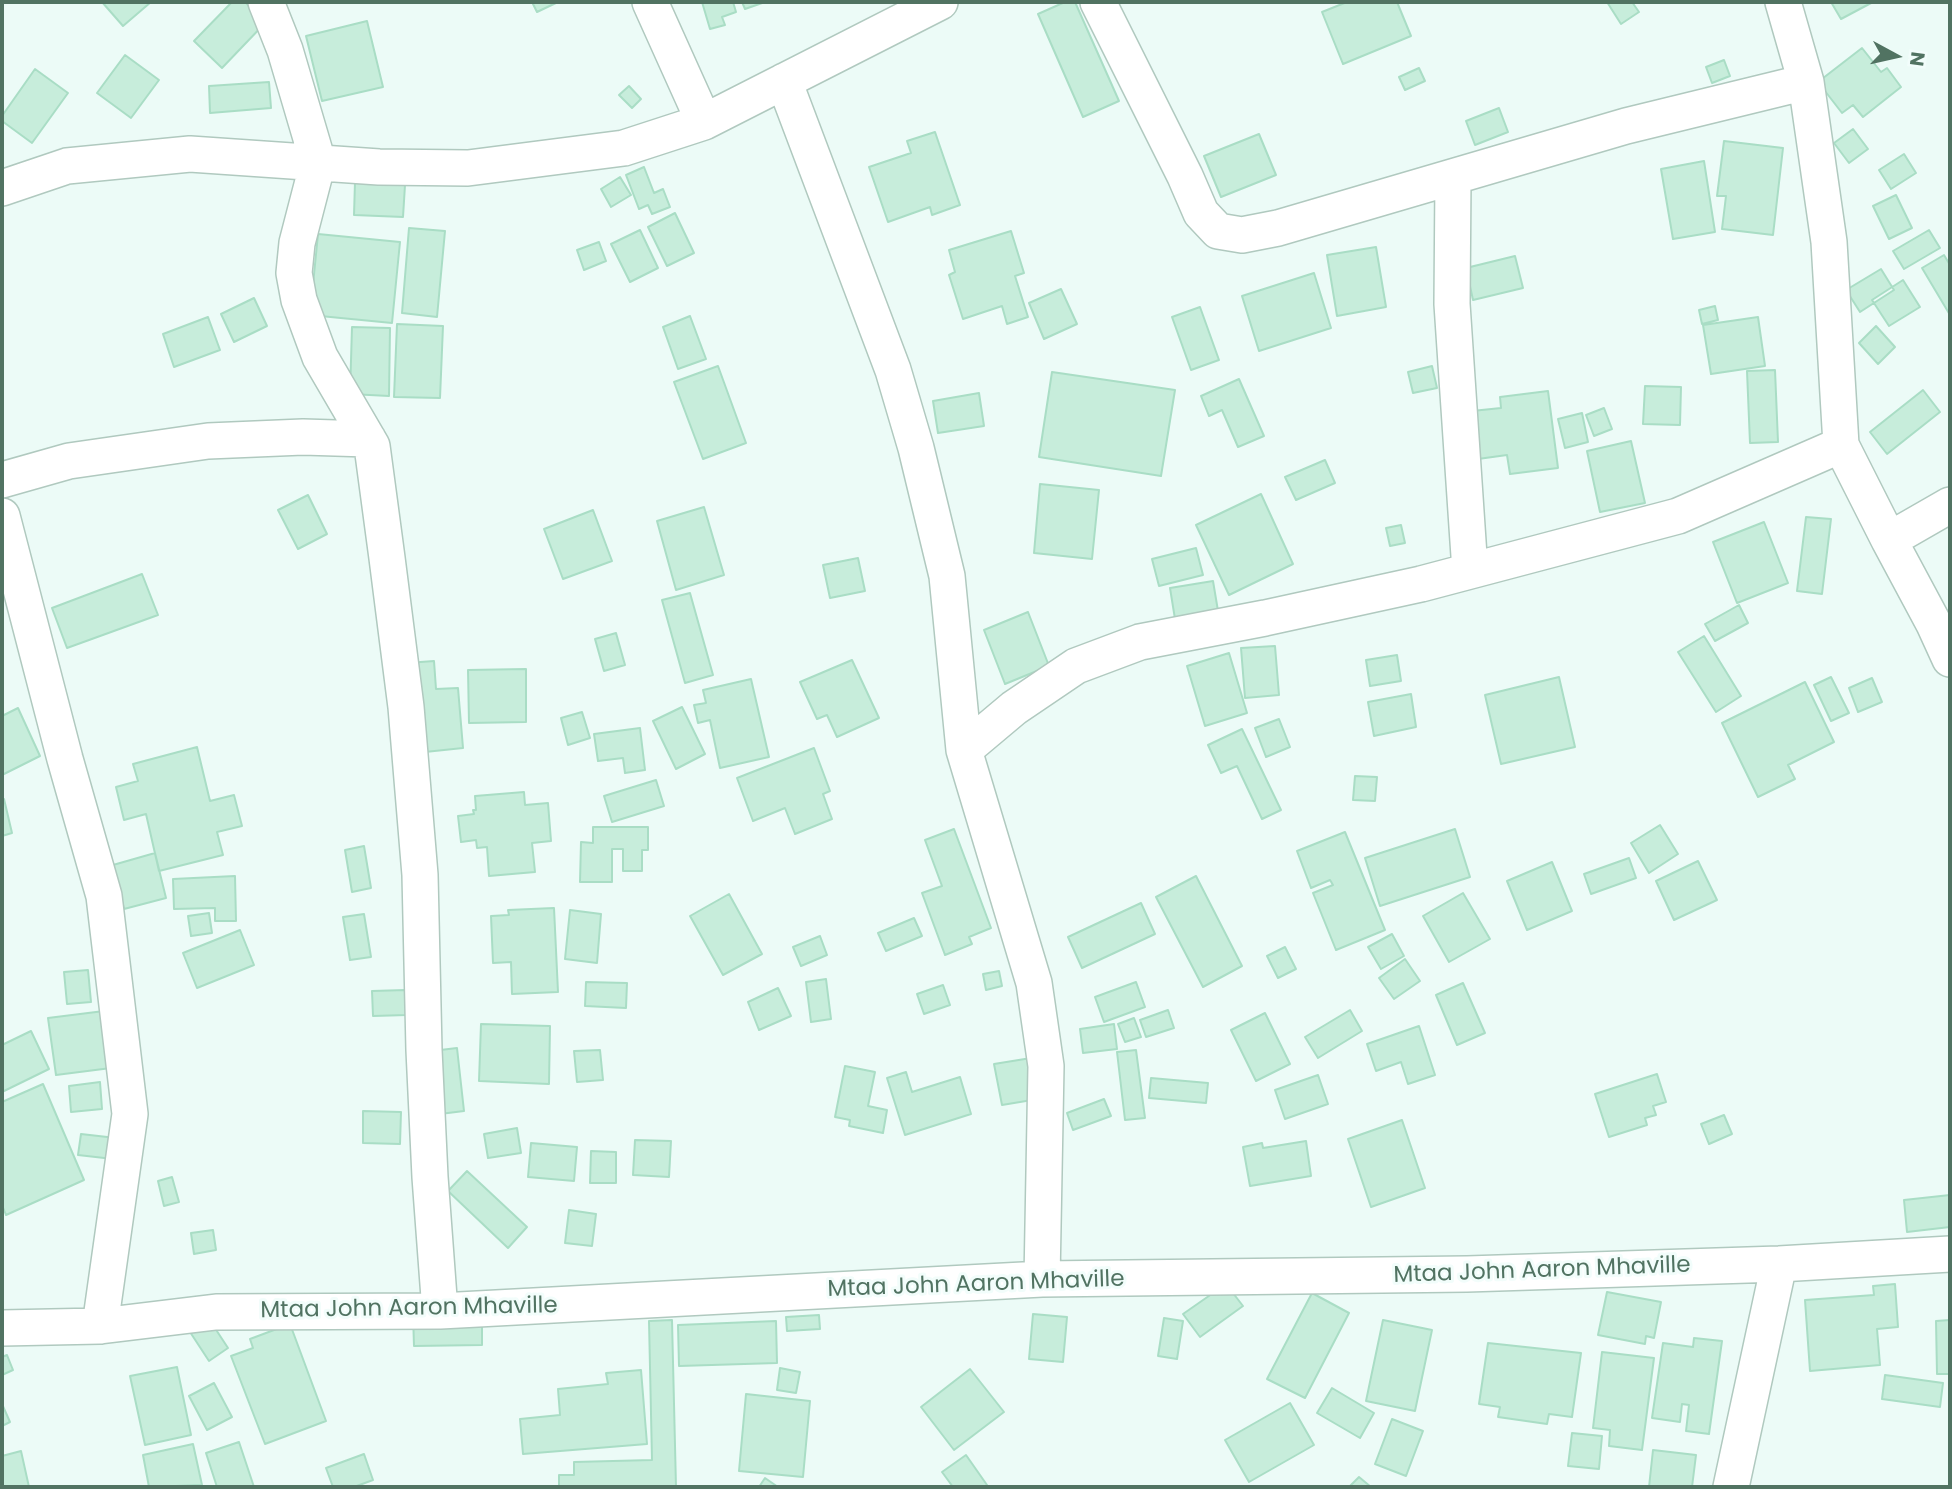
<!DOCTYPE html>
<html>
<head>
<meta charset="utf-8">
<style>
	body { margin:0 }
	#map { position:relative; width:1952px; height:1489px; overflow:hidden; background:#ecfbf7; font-family:Poppins,sans-serif }
	canvas { display:block }
	.frame { position:absolute; inset:0; border:4px solid #517362; pointer-events:none }
	.north { position:absolute; left:1861px; top:21px; width:70px; height:70px; -webkit-text-stroke:5px #f2fdfb; paint-order:stroke; rotate:98deg; font-size:19px; font-weight:700; line-height:28px; text-align:center; color:#517362 }
	.north::after { content:''; display:block; margin:auto; width:24px; height:32px; background:#517362; clip-path:polygon(50% 0,100% 100%,50% 72%,0 100%) }
</style>
</head>
<body>
<div id="map">
<canvas width="1952" height="1489"></canvas>
<div class="frame"></div>
<div class="north">N</div>
</div>
<script>
const context = document.querySelector('canvas').getContext('2d');
context.lineJoin = 'round';
function paint(path, color) { context.fillStyle = color; context.fill(path, 'evenodd'); }
function strokePath(path, color, width, dash) { context.strokeStyle = color; context.lineWidth = width; context.lineCap = dash ? 'butt' : 'round'; context.setLineDash(dash || []); context.stroke(path); }
function drawText(font, color, halo, rows, align = 'center') {
  context.font = font + ' Poppins,sans-serif'; context.lineWidth = 6; context.setLineDash([]); context.textBaseline = 'middle'; context.strokeStyle = halo; context.fillStyle = color; for (const [text, x, y, turn = 0] of rows) {
    context.save(); context.translate(x, y); context.rotate((+turn || 0) * Math.PI / 180); context.textAlign = isNaN(turn) ? turn : align; if (halo) context.strokeText(text, 0, 0); context.fillText(text, 0, 0); context.restore();
  }
}
const building = new Path2D(`
	M 102,2 L 151,2 L 123,26 Z
	M 232,2 L 245,2 L 266,22 L 222,68 L 194,41 Z
	M 532,2 L 558,2 L 537,12 Z
	M 702,2 L 733,2 L 736,12 L 722,17 L 725,25 L 710,29 Z
	M 742,2 L 765,2 L 745,9 Z
	M 1065,2 L 1075,2 L 1119,101 L 1083,117 L 1038,14 Z
	M 1347,2 L 1397,2 L 1411,36 L 1343,64 L 1322,12 Z
	M 1607,2 L 1632,2 L 1639,12 L 1621,24 Z
	M 1831,2 L 1873,2 L 1841,19 Z
	M 367,21 L 383,87 L 322,101 L 306,36 Z
	M 1862,48 L 1881,72 L 1887,68 L 1901,87 L 1863,117 L 1853,105 L 1842,113 L 1818,82 Z
	M 125,55 L 159,80 L 131,118 L 97,93 Z
	M 1724,60 L 1730,76 L 1712,83 L 1706,67 Z
	M 1419,68 L 1425,81 L 1405,90 L 1399,77 Z
	M 35,69 L 68,93 L 32,143 L 2,121 L 2,116 Z
	M 269,82 L 271,108 L 210,113 L 209,86 Z
	M 629,86 L 641,99 L 632,108 L 619,95 Z
	M 1499,108 L 1508,132 L 1475,145 L 1466,121 Z
	M 1853,129 L 1868,149 L 1849,163 L 1834,143 Z
	M 935,132 L 960,205 L 932,215 L 930,207 L 888,222 L 869,167 L 911,153 L 907,141 Z
	M 1259,134 L 1276,175 L 1221,197 L 1204,156 Z
	M 1724,141 L 1783,148 L 1773,235 L 1722,229 L 1726,196 L 1717,196 Z
	M 1904,154 L 1916,173 L 1891,189 L 1879,170 Z
	M 1704,161 L 1715,232 L 1673,239 L 1661,169 Z
	M 644,167 L 654,193 L 663,189 L 670,207 L 652,214 L 648,205 L 639,209 L 626,175 Z
	M 620,177 L 631,195 L 611,207 L 601,189 Z
	M 355,182 L 405,185 L 403,217 L 354,215 Z
	M 1896,195 L 1912,228 L 1889,239 L 1873,206 Z
	M 675,213 L 694,253 L 667,266 L 648,227 Z
	M 409,228 L 445,231 L 437,317 L 402,313 Z
	M 640,230 L 658,268 L 630,282 L 611,244 Z
	M 1929,230 L 1940,248 L 1904,269 L 1893,251 Z
	M 1011,231 L 1024,273 L 1015,276 L 1028,317 L 1007,324 L 1002,306 L 963,319 L 949,275 L 955,272 L 949,250 Z
	M 318,234 L 400,242 L 392,323 L 310,315 Z
	M 599,242 L 606,261 L 584,270 L 577,250 Z
	M 1376,247 L 1386,307 L 1337,316 L 1327,255 Z
	M 1944,255 L 1950,265 L 1950,315 L 1922,268 Z
	M 1515,256 L 1523,288 L 1473,300 L 1466,268 Z
	M 1881,269 L 1894,290 L 1860,312 L 1846,290 Z
	M 1314,273 L 1331,328 L 1259,351 L 1242,296 Z
	M 1903,280 L 1920,307 L 1889,326 L 1872,300 Z
	M 1061,289 L 1077,324 L 1044,339 L 1029,303 Z
	M 254,298 L 267,326 L 234,342 L 221,314 Z
	M 1715,306 L 1718,320 L 1702,324 L 1699,310 Z
	M 1200,307 L 1219,360 L 1191,370 L 1172,317 Z
	M 690,316 L 706,359 L 678,369 L 663,327 Z
	M 208,317 L 220,350 L 174,367 L 163,334 Z
	M 1758,317 L 1765,366 L 1711,374 L 1703,325 Z
	M 397,324 L 443,326 L 440,398 L 394,397 Z
	M 1876,326 L 1895,347 L 1878,364 L 1859,343 Z
	M 352,327 L 390,328 L 389,396 L 350,394 Z
	M 718,366 L 746,443 L 703,459 L 674,382 Z
	M 1432,366 L 1437,388 L 1413,393 L 1408,372 Z
	M 1775,370 L 1778,442 L 1750,443 L 1747,371 Z
	M 1052,372 L 1175,390 L 1161,476 L 1039,457 Z
	M 1239,379 L 1264,436 L 1238,447 L 1222,410 L 1209,416 L 1201,396 Z
	M 1645,386 L 1681,387 L 1680,425 L 1643,424 Z
	M 1923,390 L 1940,412 L 1887,454 L 1870,432 Z
	M 1548,391 L 1558,468 L 1510,474 L 1507,455 L 1478,459 L 1472,411 L 1501,408 L 1500,397 Z
	M 979,393 L 984,426 L 938,433 L 933,401 Z
	M 1604,408 L 1612,429 L 1594,436 L 1586,415 Z
	M 1582,413 L 1588,442 L 1565,448 L 1558,419 Z
	M 1631,441 L 1645,503 L 1600,512 L 1587,451 Z
	M 1325,460 L 1335,483 L 1296,500 L 1285,477 Z
	M 1040,484 L 1099,490 L 1092,559 L 1034,553 Z
	M 1261,494 L 1293,564 L 1229,595 L 1196,525 Z
	M 308,495 L 327,534 L 298,549 L 278,510 Z
	M 704,507 L 724,575 L 676,590 L 657,521 Z
	M 593,510 L 612,561 L 563,579 L 544,529 Z
	M 1806,517 L 1831,519 L 1822,594 L 1797,591 Z
	M 1764,522 L 1788,583 L 1737,603 L 1713,542 Z
	M 1401,525 L 1405,543 L 1390,546 L 1386,528 Z
	M 1196,548 L 1203,575 L 1159,586 L 1152,559 Z
	M 858,558 L 865,591 L 830,598 L 823,565 Z
	M 142,574 L 158,615 L 67,648 L 52,608 Z
	M 1213,581 L 1218,611 L 1175,619 L 1170,588 Z
	M 690,593 L 713,675 L 685,683 L 662,600 Z
	M 1739,605 L 1748,623 L 1715,641 L 1705,624 Z
	M 1028,612 L 1049,666 L 1005,684 L 984,630 Z
	M 616,633 L 625,665 L 604,671 L 595,639 Z
	M 1704,636 L 1741,696 L 1716,712 L 1678,652 Z
	M 1275,646 L 1279,695 L 1245,698 L 1241,648 Z
	M 1229,653 L 1247,713 L 1205,726 L 1187,666 Z
	M 1397,655 L 1401,681 L 1370,686 L 1366,660 Z
	M 852,660 L 879,718 L 837,737 L 827,715 L 817,719 L 800,682 Z
	M 434,661 L 436,689 L 458,688 L 463,748 L 425,752 L 407,663 Z
	M 526,669 L 526,722 L 469,723 L 468,670 Z
	M 1559,677 L 1575,747 L 1501,764 L 1485,695 Z
	M 1831,677 L 1849,713 L 1831,721 L 1814,685 Z
	M 1872,678 L 1882,702 L 1858,712 L 1849,688 Z
	M 751,679 L 769,757 L 720,768 L 710,720 L 698,723 L 694,705 L 706,703 L 703,690 Z
	M 1805,682 L 1834,742 L 1788,765 L 1795,779 L 1758,797 L 1722,723 Z
	M 1411,694 L 1416,727 L 1374,736 L 1368,702 Z
	M 682,707 L 705,754 L 676,769 L 653,721 Z
	M 18,708 L 40,756 L 2,775 L 2,716 Z
	M 582,712 L 590,738 L 568,745 L 561,718 Z
	M 1279,719 L 1290,747 L 1266,757 L 1255,728 Z
	M 640,728 L 645,770 L 625,773 L 623,758 L 598,761 L 594,734 Z
	M 1242,729 L 1281,810 L 1262,819 L 1237,766 L 1221,773 L 1208,745 Z
	M 197,747 L 210,801 L 234,795 L 242,826 L 217,832 L 223,855 L 159,871 L 146,814 L 124,820 L 116,787 L 138,781 L 133,764 Z
	M 814,748 L 830,791 L 823,794 L 832,819 L 795,834 L 785,808 L 753,821 L 737,778 Z
	M 1355,776 L 1377,777 L 1375,801 L 1353,800 Z
	M 656,780 L 664,806 L 612,822 L 604,796 Z
	M 524,792 L 525,805 L 548,803 L 551,841 L 532,843 L 535,872 L 489,876 L 487,847 L 477,848 L 476,840 L 461,842 L 458,816 L 474,814 L 473,810 L 476,810 L 475,796 Z
	M 4,799 L 12,833 L 2,836 L 2,800 Z
	M 1660,825 L 1678,854 L 1649,873 L 1631,843 Z
	M 593,827 L 648,827 L 648,850 L 642,850 L 642,871 L 623,871 L 623,849 L 612,849 L 612,882 L 580,882 L 581,842 L 593,843 Z
	M 954,829 L 991,928 L 969,937 L 972,944 L 945,955 L 922,893 L 942,886 L 925,840 Z
	M 1455,829 L 1470,877 L 1380,906 L 1365,858 Z
	M 1345,832 L 1385,930 L 1336,950 L 1313,893 L 1333,885 L 1330,880 L 1311,888 L 1297,851 Z
	M 364,846 L 371,888 L 352,892 L 345,850 Z
	M 155,853 L 166,898 L 124,909 L 113,865 Z
	M 1629,858 L 1636,878 L 1591,894 L 1584,874 Z
	M 1698,861 L 1717,900 L 1674,920 L 1656,881 Z
	M 1552,862 L 1572,911 L 1527,930 L 1507,881 Z
	M 235,876 L 236,921 L 215,921 L 215,908 L 174,909 L 173,879 Z
	M 1196,876 L 1242,966 L 1203,987 L 1156,897 Z
	M 1463,893 L 1490,939 L 1449,962 L 1423,916 Z
	M 729,894 L 762,954 L 723,975 L 690,916 Z
	M 1141,903 L 1155,934 L 1082,968 L 1068,937 Z
	M 554,908 L 558,992 L 512,994 L 511,962 L 493,963 L 491,916 L 509,915 L 508,910 Z
	M 570,910 L 601,914 L 597,963 L 565,959 Z
	M 209,913 L 212,933 L 191,936 L 188,916 Z
	M 364,914 L 371,957 L 350,960 L 343,917 Z
	M 914,918 L 922,936 L 886,951 L 878,933 Z
	M 240,930 L 254,965 L 197,988 L 183,953 Z
	M 1392,934 L 1404,956 L 1381,969 L 1368,947 Z
	M 820,936 L 827,955 L 801,966 L 793,947 Z
	M 1285,947 L 1296,969 L 1278,978 L 1267,956 Z
	M 1405,959 L 1420,981 L 1394,999 L 1379,978 Z
	M 88,970 L 91,1002 L 67,1004 L 64,972 Z
	M 999,971 L 1002,986 L 986,990 L 983,974 Z
	M 826,979 L 831,1019 L 811,1022 L 806,982 Z
	M 586,982 L 627,983 L 626,1008 L 585,1006 Z
	M 1136,982 L 1145,1007 L 1104,1022 L 1095,997 Z
	M 1463,983 L 1485,1033 L 1457,1045 L 1436,995 Z
	M 943,985 L 950,1005 L 924,1014 L 917,994 Z
	M 778,988 L 791,1016 L 759,1030 L 748,1002 Z
	M 406,990 L 407,1015 L 373,1016 L 372,991 Z
	M 1168,1010 L 1174,1028 L 1146,1037 L 1140,1020 Z
	M 1350,1010 L 1362,1031 L 1318,1058 L 1305,1037 Z
	M 104,1011 L 111,1068 L 56,1075 L 48,1018 Z
	M 1265,1013 L 1290,1064 L 1256,1081 L 1231,1030 Z
	M 1134,1018 L 1141,1037 L 1125,1042 L 1118,1024 Z
	M 481,1024 L 550,1026 L 549,1084 L 479,1081 Z
	M 1114,1024 L 1117,1049 L 1083,1053 L 1080,1029 Z
	M 1419,1026 L 1435,1075 L 1408,1084 L 1401,1062 L 1376,1071 L 1367,1044 Z
	M 31,1031 L 49,1069 L 2,1092 L 2,1045 Z
	M 457,1048 L 464,1111 L 440,1114 L 432,1051 Z
	M 600,1050 L 603,1080 L 577,1082 L 574,1051 Z
	M 1136,1050 L 1145,1118 L 1125,1120 L 1117,1052 Z
	M 1031,1058 L 1038,1099 L 1002,1105 L 994,1064 Z
	M 845,1066 L 875,1072 L 868,1106 L 887,1110 L 883,1133 L 849,1126 L 850,1120 L 835,1117 Z
	M 906,1072 L 912,1092 L 960,1077 L 971,1114 L 905,1135 L 887,1078 Z
	M 1657,1074 L 1666,1102 L 1653,1106 L 1656,1115 L 1645,1118 L 1647,1125 L 1609,1137 L 1595,1094 Z
	M 1318,1075 L 1328,1104 L 1285,1119 L 1275,1090 Z
	M 1151,1078 L 1208,1083 L 1206,1103 L 1149,1098 Z
	M 100,1082 L 102,1109 L 71,1112 L 69,1086 Z
	M 43,1084 L 84,1180 L 6,1215 L 2,1205 L 2,1102 Z
	M 1104,1099 L 1111,1116 L 1073,1130 L 1067,1113 Z
	M 363,1111 L 401,1112 L 400,1144 L 363,1143 Z
	M 1724,1115 L 1732,1134 L 1709,1144 L 1701,1124 Z
	M 1402,1120 L 1425,1188 L 1371,1207 L 1348,1139 Z
	M 517,1128 L 521,1153 L 488,1158 L 484,1134 Z
	M 81,1134 L 116,1138 L 113,1159 L 78,1155 Z
	M 635,1140 L 671,1141 L 669,1177 L 633,1175 Z
	M 1306,1141 L 1311,1176 L 1250,1186 L 1243,1147 L 1262,1143 L 1263,1148 Z
	M 531,1143 L 577,1147 L 574,1181 L 528,1177 Z
	M 591,1151 L 616,1152 L 616,1183 L 590,1183 Z
	M 467,1171 L 527,1227 L 508,1248 L 448,1191 Z
	M 172,1177 L 179,1202 L 164,1206 L 158,1181 Z
	M 1950,1195 L 1950,1227 L 1907,1232 L 1904,1200 Z
	M 569,1210 L 596,1214 L 592,1246 L 565,1243 Z
	M 213,1230 L 216,1250 L 194,1254 L 191,1233 Z
	M 1226,1284 L 1243,1306 L 1200,1337 L 1183,1314 Z
	M 1895,1284 L 1898,1327 L 1877,1329 L 1880,1365 L 1810,1371 L 1805,1300 L 1874,1295 L 1873,1286 Z
	M 1607,1292 L 1661,1302 L 1654,1338 L 1646,1336 L 1645,1344 L 1598,1335 Z
	M 1312,1293 L 1349,1313 L 1305,1398 L 1267,1379 Z
	M 482,1313 L 482,1345 L 414,1346 L 413,1314 Z
	M 1033,1314 L 1067,1317 L 1063,1362 L 1029,1359 Z
	M 819,1315 L 820,1329 L 787,1331 L 786,1317 Z
	M 1164,1318 L 1183,1321 L 1177,1359 L 1158,1356 Z
	M 209,1319 L 228,1348 L 209,1361 L 190,1332 Z
	M 672,1320 L 676,1487 L 559,1487 L 559,1475 L 574,1475 L 574,1462 L 652,1460 L 649,1321 Z
	M 1383,1320 L 1432,1330 L 1415,1411 L 1366,1401 Z
	M 1950,1320 L 1950,1374 L 1937,1374 L 1936,1321 Z
	M 776,1321 L 777,1363 L 679,1366 L 678,1325 Z
	M 290,1324 L 326,1421 L 265,1444 L 231,1356 L 253,1348 L 250,1339 Z
	M 1694,1338 L 1722,1341 L 1709,1434 L 1686,1431 L 1689,1405 L 1682,1404 L 1680,1422 L 1652,1418 L 1663,1343 L 1693,1347 Z
	M 1488,1343 L 1581,1353 L 1572,1417 L 1549,1414 L 1547,1424 L 1498,1417 L 1500,1407 L 1479,1404 Z
	M 1602,1352 L 1654,1358 L 1642,1450 L 1609,1446 L 1610,1430 L 1593,1428 Z
	M 7,1355 L 13,1370 L 2,1375 L 2,1357 Z
	M 177,1367 L 191,1435 L 145,1445 L 130,1376 Z
	M 780,1368 L 800,1372 L 796,1393 L 777,1390 Z
	M 970,1369 L 1004,1412 L 954,1450 L 921,1407 Z
	M 641,1370 L 647,1444 L 523,1454 L 520,1419 L 560,1415 L 558,1389 L 608,1384 L 606,1373 Z
	M 1885,1375 L 1943,1383 L 1940,1407 L 1882,1399 Z
	M 214,1383 L 232,1417 L 207,1430 L 189,1396 Z
	M 1332,1388 L 1374,1413 L 1360,1438 L 1317,1413 Z
	M 746,1394 L 810,1401 L 803,1477 L 739,1471 Z
	M 1290,1403 L 1314,1445 L 1249,1482 L 1225,1440 Z
	M 2,1404 L 10,1422 L 2,1426 Z
	M 1392,1419 L 1423,1431 L 1406,1476 L 1375,1464 Z
	M 1572,1433 L 1602,1436 L 1599,1469 L 1568,1466 Z
	M 239,1442 L 254,1487 L 217,1487 L 206,1453 Z
	M 193,1444 L 202,1485 L 149,1487 L 143,1455 Z
	M 1653,1450 L 1696,1455 L 1692,1487 L 1649,1487 Z
	M 21,1451 L 29,1487 L 2,1487 L 2,1456 Z
	M 364,1454 L 373,1480 L 354,1487 L 333,1487 L 326,1468 Z
	M 966,1455 L 987,1485 L 984,1487 L 953,1487 L 942,1472 Z
	M 1359,1477 L 1371,1487 L 1349,1487 Z
	M 765,1478 L 778,1487 L 759,1487 Z`);
paint(building, '#c7eddb');
strokePath(building, '#a9ddc5', 2);
const minor = new Path2D(`
	M 266,2 L 285,50 L 318,162 L 297,243 L 294,273 L 299,300 L 320,357 L 372,446 L 387,558 L 406,707 L 420,875 L 424,1050 L 430,1177 L 440,1311
	M 650,2 L 704,122
	M 1098,2 L 1185,176 L 1201,213 L 1218,231 L 1242,235 L 1278,228 L 1626,126 L 1806,82
	M 1783,2 L 1806,82 L 1829,242 L 1841,445 L 1889,540 L 1934,624 L 1950,659
	M 784,81 L 893,370 L 916,448 L 947,576 L 964,750 L 1034,983 L 1046,1066 L 1042,1279
	M 1453,178 L 1452,304 L 1470,571
	M 2,188 L 67,166 L 190,154 L 379,167 L 468,168 L 624,148 L 704,122 L 940,2
	M 2,480 L 69,461 L 208,441 L 303,437 L 368,439
	M 2,516 L 65,759 L 104,896 L 130,1114 L 100,1326
	M 1889,540 L 1950,505
	M 964,750 L 1014,708 L 1076,666 L 1140,642 L 1265,618 L 1421,584 L 1678,516 L 1841,445
	M 2,1328 L 100,1326 L 216,1312 L 440,1311 L 1042,1279 L 1467,1274 L 1779,1264 L 1950,1254
	M 1731,1487 L 1779,1264`);
strokePath(minor, '#b0c9bf', 38);
strokePath(minor, '#fff', 35);
drawText('23px', '#517362', '#f2fdfb', [
	["Mtaa John Aaron Mhaville",1542,1271,-2],
	["Mtaa John Aaron Mhaville",976,1285,-2],
	["Mtaa John Aaron Mhaville",409,1309,-1]
]);
</script>
</body>
</html>
